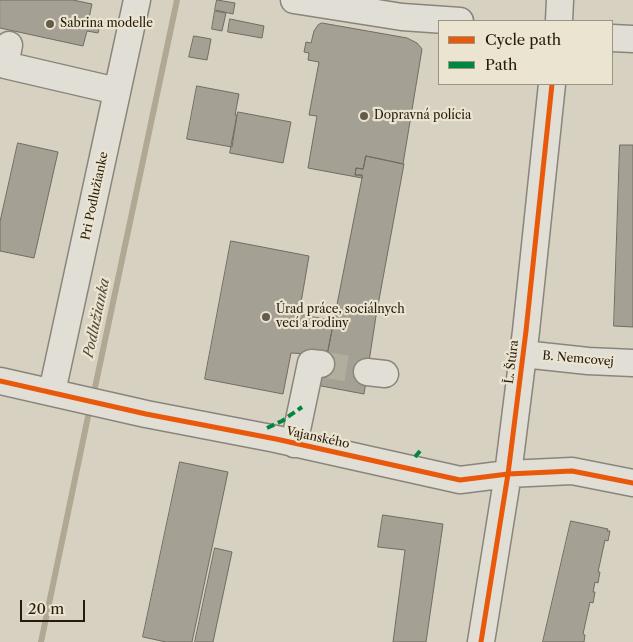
<!DOCTYPE html>
<html>
<head>
<meta charset="utf-8">
<style>
	body { margin:0 }
	#map { position:relative; width:633px; height:642px; overflow:hidden; background:#d6d1c1; font-family:"Libre Caslon Text",serif }
	canvas { display:block }
	.legend { position:absolute; left:438px; top:20px; width:175px; height:65px; box-sizing:border-box; background:#eae4d1; border:1px solid #9c9482; margin:0; padding:6px 9px; list-style:none; font-size:15px; color:#271c0c }
	.legend li { display:flex; align-items:center; gap:10px; height:25px }
	.legend b { width:25px; border:1px solid #9c9482 }
	.scale { position:absolute; left:20px; top:600px; width:65px; height:22px; box-sizing:border-box; border:2px solid #271c0c; border-top:0; padding-left:6px; font-size:15px; line-height:18px; white-space:nowrap; color:#271c0c; -webkit-text-stroke:4px #eae4d1; paint-order:stroke }
</style>
</head>
<body>
<div id="map">
<canvas width="633" height="642"></canvas>
<ul class="legend">
<li><b style="height:6px;background:#e8590c"></b>Cycle path</li>
<li><b style="height:6px;background:#00873e"></b>Path</li>
</ul>
<div class="scale">20 m</div>
</div>
<script>
const context = document.querySelector('canvas').getContext('2d');
context.lineJoin = 'round';
function strokePath(path, color, width, dash) { context.strokeStyle = color; context.lineWidth = width; context.lineCap = dash ? 'butt' : 'round'; context.setLineDash(dash || []); context.stroke(path); }
function paint(path, color) { context.fillStyle = color; context.fill(path, 'evenodd'); }
function drawText(font, color, halo, rows, align = 'center') {
  context.font = font + ' "Libre Caslon Text",serif'; context.lineWidth = 4.5; context.setLineDash([]); context.textBaseline = 'middle'; context.strokeStyle = halo; context.fillStyle = color; for (const [text, x, y, turn = 0] of rows) {
    context.save(); context.translate(x, y); context.rotate((+turn || 0) * Math.PI / 180); context.textAlign = isNaN(turn) ? turn : align; if (halo) context.strokeText(text, 0, 0); context.fillText(text, 0, 0); context.restore();
  }
}
strokePath(new Path2D(`
	M 93,397 L 177,0
	M 41,642 L 90,407`), '#b0a892', 6);
const building = new Path2D(`
	M 0,0 L 73,0 L 92,4 L 89,18 L 101,20 L 98,33 L 87,31 L 83,46 L 0,28 Z
	M 217,0 L 235,3 L 233,14 L 215,10 Z
	M 215,11 L 226,13 L 222,31 L 212,29 Z
	M 230,19 L 264,26 L 262,38 L 228,32 Z
	M 322,23 L 407,38 L 417,43 L 422,49 L 403,164 L 366,156 L 363,169 L 356,168 L 355,175 L 362,175 L 362,178 L 308,168 L 317,116 L 309,115 L 319,62 L 308,60 L 309,53 L 304,52 L 306,42 L 311,43 L 314,31 L 318,25 Z
	M 194,36 L 211,39 L 207,60 L 189,57 Z
	M 197,86 L 239,94 L 235,115 L 237,115 L 232,147 L 187,139 Z
	M 238,112 L 291,122 L 283,163 L 230,153 Z
	M 18,143 L 58,152 L 34,258 L 0,251 L 0,222 Z
	M 620,145 L 633,145 L 633,327 L 614,326 Z
	M 366,156 L 404,164 L 376,316 L 364,394 L 316,385 L 327,355 L 362,178 L 362,175 L 355,175 L 356,168 L 363,169 Z
	M 231,241 L 309,256 L 299,314 L 334,321 L 327,355 L 291,353 L 283,394 L 205,379 Z
	M 180,462 L 228,472 L 192,642 L 166,642 L 143,637 Z
	M 383,515 L 443,524 L 426,642 L 393,642 L 405,550 L 378,547 Z
	M 571,521 L 608,529 L 607,531 L 610,531 L 608,541 L 605,540 L 598,572 L 600,572 L 598,583 L 595,582 L 593,592 L 595,592 L 593,603 L 590,602 L 583,634 L 585,635 L 584,642 L 543,642 Z
	M 215,548 L 232,552 L 213,642 L 195,642 Z`);
paint(building, '#a4a094');
strokePath(building, '#716c62', 1);
strokePath(new Path2D(`
	M 321,364 L 367,372`), '#b3ad9d', 26, [26, 13]);
const minor = new Path2D(`
	M 294,0 L 402,17 L 460,21
	M 559,21 L 560,0
	M 612,38 L 633,39
	M 9,45 L 5,65 L 117,91
	M 523,354 L 588,361 L 633,363
	M 367,372 L 385,374
	M 0,381 L 146,414 L 276,439 L 460,480 L 508,474 L 572,471 L 633,483
	M 52,392 L 137,0
	M 294,444 L 311,363 L 321,364
	M 481,642 L 508,474 L 526,331 L 552,84`);
strokePath(minor, '#8a857b', 29);
strokePath(minor, '#e0ded5', 26);
strokePath(new Path2D(`
	M 267,428 L 282,421 L 302,407
	M 415,457 L 420,451`), '#00873e', 4, [8, 4]);
strokePath(new Path2D(`
	M 0,381 L 146,414 L 276,439 L 460,480 L 508,474 L 572,471 L 633,483
	M 481,642 L 508,474 L 526,331 L 552,84`), '#e8590c', 5);
for (const [x, y, r, color] of [
	[50,24,5,"#645b4b"],
	[364,116,5,"#645b4b"],
	[266,317,5,"#645b4b"]
]) { const dot = new Path2D(); dot.arc(x, y, r, 0, 2 * Math.PI); context.fillStyle = color; context.fill(dot); strokePath(dot, '#eae4d1', 2); }
drawText('12px', '#271c0c', '#eae4d1', [
	["Sabrina modelle",60,24],
	["Dopravná polícia",374,116],
	["Úrad práce, sociálnych",276,310],
	["vecí a rodiny",276,324]
], 'left');
drawText('12px', '#271c0c', '#eae4d1', [
	["Pri Podlužianke",95,196,-78],
	["B. Nemcovej",578,359,5],
	["Ľ. Štúra",512,362,-83],
	["Vajanského",318,438,12]
]);
drawText('italic 14px', '#574d3a', '#eae4d1', [
	["Podlužianka",97,318,-78]
]);
</script>
</body>
</html>
